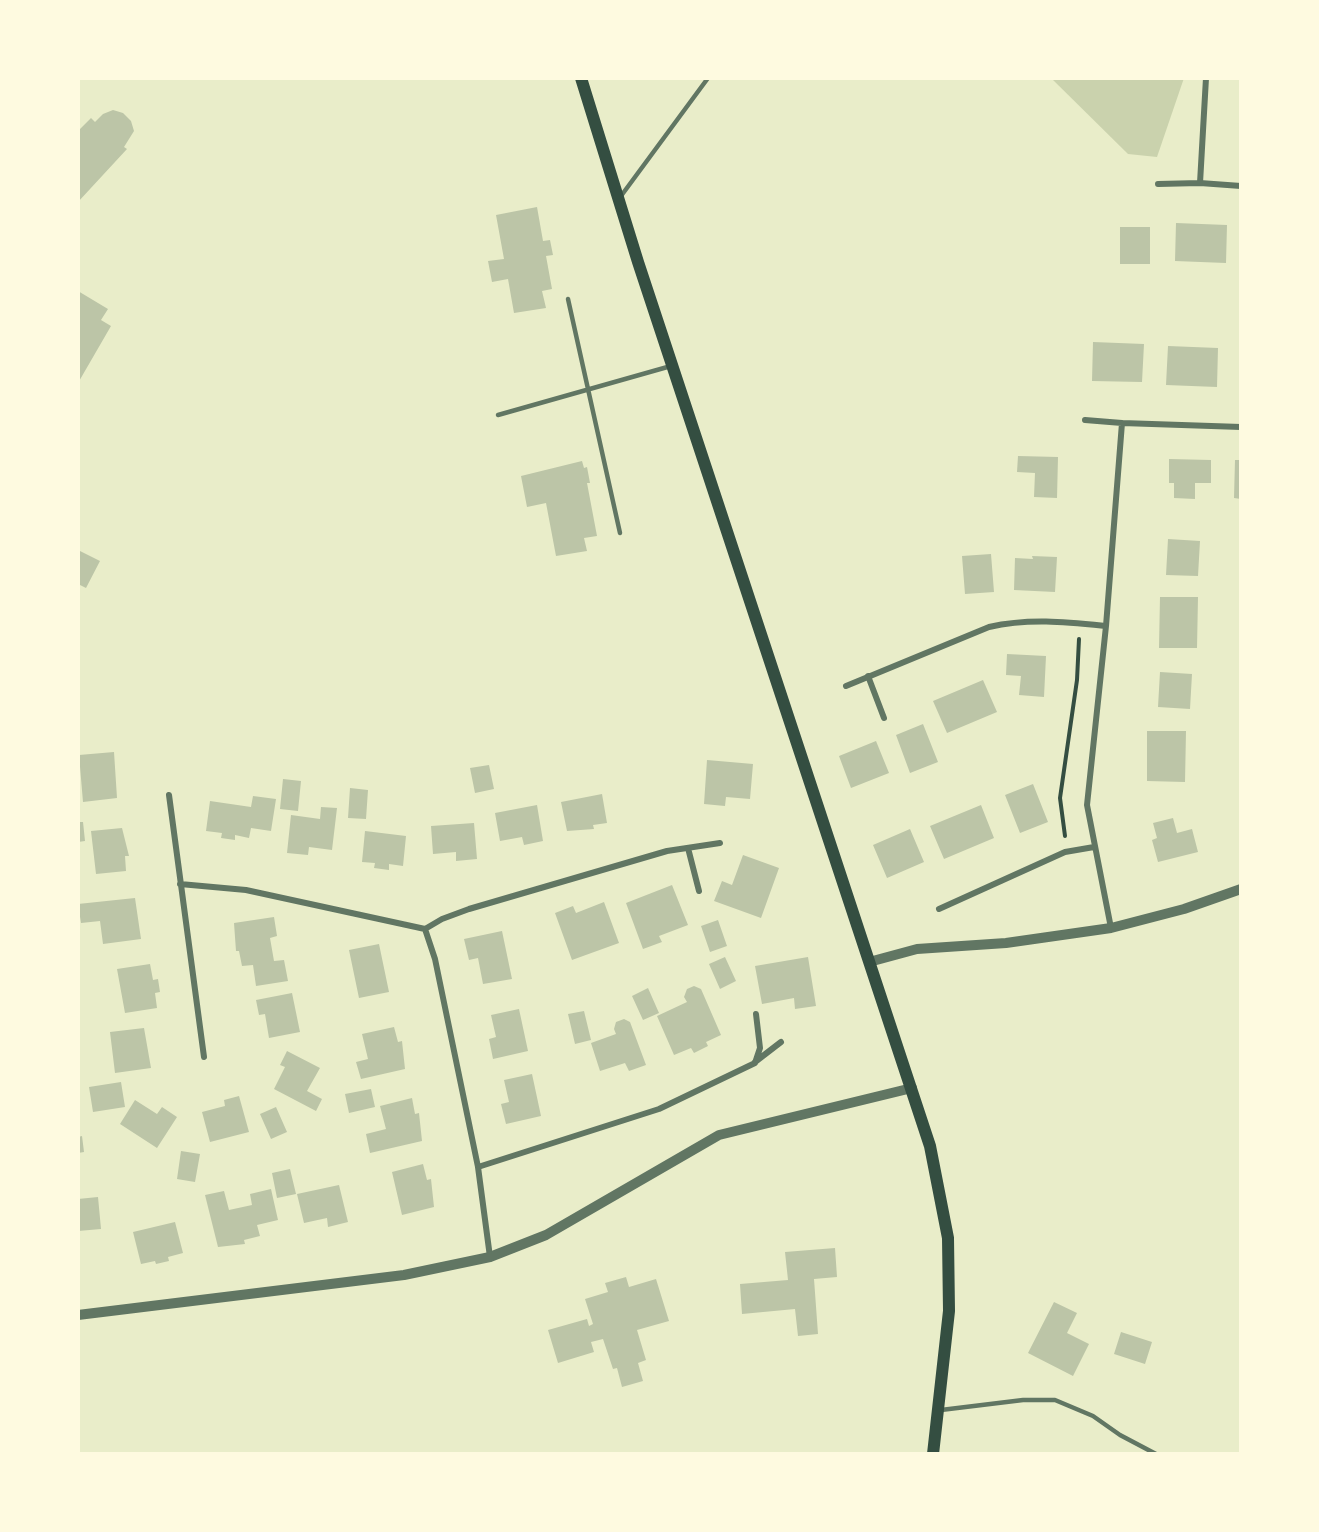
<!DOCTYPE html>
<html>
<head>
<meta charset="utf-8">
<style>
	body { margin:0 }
	#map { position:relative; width:1319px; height:1532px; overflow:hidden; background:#e9edc9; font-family:Signika,sans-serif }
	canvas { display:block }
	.frame { position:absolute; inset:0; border:80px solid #fefae0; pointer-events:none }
</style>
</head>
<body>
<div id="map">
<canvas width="1319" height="1532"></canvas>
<div class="frame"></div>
</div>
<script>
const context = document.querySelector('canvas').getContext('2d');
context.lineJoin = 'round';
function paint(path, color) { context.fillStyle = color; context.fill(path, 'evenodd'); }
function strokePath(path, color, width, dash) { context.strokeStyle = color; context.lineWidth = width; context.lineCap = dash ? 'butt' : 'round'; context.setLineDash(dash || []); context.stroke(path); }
paint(new Path2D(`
	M 1051,78 L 1184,78 L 1157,157 L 1128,154 Z`), '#cad2ad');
paint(new Path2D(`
	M 113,110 L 123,113 L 131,121 L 134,131 L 124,147 L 127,149 L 78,202 L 78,131 L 91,118 L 95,122 L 103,114 Z
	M 537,207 L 543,241 L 550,240 L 553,255 L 546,256 L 552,289 L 542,291 L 546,308 L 514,313 L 508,279 L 492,282 L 488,261 L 504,259 L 496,215 Z
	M 1176,223 L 1227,225 L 1226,263 L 1175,261 Z
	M 1120,227 L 1150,227 L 1150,264 L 1120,264 Z
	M 78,291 L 108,309 L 101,320 L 111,326 L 78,383 Z
	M 1093,342 L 1144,344 L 1142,382 L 1092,381 Z
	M 1168,346 L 1218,348 L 1217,387 L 1166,385 Z
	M 1018,456 L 1058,457 L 1057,498 L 1034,497 L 1035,473 L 1017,472 Z
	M 1169,459 L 1211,460 L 1211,483 L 1195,483 L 1195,499 L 1174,498 L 1174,483 L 1169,483 Z
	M 1235,460 L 1241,460 L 1241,499 L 1234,498 Z
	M 582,461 L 584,468 L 587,467 L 590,483 L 587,483 L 597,536 L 584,538 L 587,551 L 556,556 L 546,503 L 527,507 L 521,476 Z
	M 1168,539 L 1200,541 L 1198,576 L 1166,575 Z
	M 78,550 L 100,561 L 86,588 L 78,584 Z
	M 991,554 L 994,592 L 965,594 L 962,556 Z
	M 1032,556 L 1057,557 L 1055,592 L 1014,590 L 1015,558 L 1033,559 Z
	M 1160,597 L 1198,597 L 1197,648 L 1159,648 Z
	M 1007,654 L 1046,656 L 1044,697 L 1019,695 L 1021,676 L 1006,675 Z
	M 1160,672 L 1192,674 L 1190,709 L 1158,707 Z
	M 983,680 L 997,712 L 947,733 L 933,701 Z
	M 923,724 L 938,762 L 910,773 L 896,735 Z
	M 1147,731 L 1186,731 L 1185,782 L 1147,781 Z
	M 876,741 L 889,773 L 851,788 L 839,756 Z
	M 114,752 L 117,798 L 83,802 L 79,755 Z
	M 707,760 L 753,764 L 750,799 L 726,797 L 725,806 L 704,804 Z
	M 489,765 L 494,789 L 475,793 L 470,768 Z
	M 283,779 L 301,781 L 298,811 L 280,809 Z
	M 1033,784 L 1048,822 L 1020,833 L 1005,795 Z
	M 350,788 L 368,790 L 366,819 L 348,818 Z
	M 602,794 L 607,823 L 593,825 L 594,829 L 567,831 L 561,802 Z
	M 253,796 L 276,799 L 271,831 L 251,828 L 249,838 L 235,835 L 235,840 L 221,838 L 222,833 L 206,831 L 210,801 L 251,807 Z
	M 537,805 L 543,841 L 524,845 L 522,837 L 500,841 L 495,813 Z
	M 981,805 L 994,838 L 944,859 L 930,826 Z
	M 321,807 L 337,808 L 332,850 L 309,847 L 308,855 L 287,853 L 291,815 L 320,819 Z
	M 1173,818 L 1177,833 L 1192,829 L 1198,852 L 1158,862 L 1152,840 L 1157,838 L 1153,823 Z
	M 78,822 L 83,822 L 85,841 L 78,842 Z
	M 474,823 L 477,859 L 456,861 L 456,852 L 433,854 L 431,826 Z
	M 122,828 L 129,856 L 125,856 L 126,871 L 96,874 L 91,831 Z
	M 910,829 L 924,862 L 887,878 L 873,845 Z
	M 365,831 L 406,836 L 403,866 L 389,864 L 389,870 L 374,868 L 375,863 L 362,862 Z
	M 743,855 L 779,868 L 761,918 L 714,901 L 722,881 L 732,885 Z
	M 672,885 L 688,925 L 659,936 L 662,942 L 643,949 L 626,903 Z
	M 135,898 L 141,939 L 103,944 L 100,921 L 81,923 L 78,904 Z
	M 604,902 L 619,943 L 572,960 L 555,913 L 573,906 L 576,913 Z
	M 274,917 L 277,936 L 270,938 L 274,961 L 284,960 L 288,981 L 256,986 L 253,965 L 242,966 L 239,951 L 236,951 L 234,923 Z
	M 718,920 L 727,946 L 710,952 L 701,926 Z
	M 502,931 L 512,979 L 483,984 L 478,958 L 469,960 L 464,939 Z
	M 379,944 L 389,992 L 359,998 L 349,950 Z
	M 725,957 L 736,981 L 720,989 L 709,964 Z
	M 808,957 L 816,1006 L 795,1009 L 794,998 L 762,1004 L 755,966 Z
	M 150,964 L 153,980 L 158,979 L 160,992 L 155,993 L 157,1008 L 125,1013 L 117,969 Z
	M 694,986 L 701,989 L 721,1035 L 706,1042 L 708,1046 L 694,1053 L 691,1048 L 674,1055 L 657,1016 L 687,1002 L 684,997 L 687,989 Z
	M 648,988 L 659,1013 L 643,1020 L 632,996 Z
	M 292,993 L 300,1032 L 269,1038 L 265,1014 L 259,1015 L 256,1000 Z
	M 519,1009 L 528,1051 L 493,1059 L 489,1039 L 496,1037 L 491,1015 Z
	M 584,1011 L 591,1040 L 575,1044 L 568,1014 Z
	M 624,1019 L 630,1022 L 646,1065 L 629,1071 L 625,1063 L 600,1071 L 591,1043 L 616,1034 L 614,1029 L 616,1022 Z
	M 394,1027 L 398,1042 L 402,1041 L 405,1069 L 361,1079 L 356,1062 L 368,1059 L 362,1034 Z
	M 144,1028 L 151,1068 L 115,1073 L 110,1032 Z
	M 287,1051 L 320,1068 L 307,1091 L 322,1099 L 316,1111 L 274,1089 L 285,1067 L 280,1065 Z
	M 532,1074 L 541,1116 L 506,1124 L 501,1104 L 509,1102 L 504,1080 Z
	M 121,1082 L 125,1107 L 93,1112 L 89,1087 Z
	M 371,1089 L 375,1107 L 349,1113 L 345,1094 Z
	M 239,1096 L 249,1132 L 210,1142 L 202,1112 L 225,1106 L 224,1100 Z
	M 412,1098 L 415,1114 L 419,1113 L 422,1141 L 370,1153 L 366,1134 L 386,1129 L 380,1106 Z
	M 135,1100 L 157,1114 L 162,1107 L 177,1117 L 157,1148 L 120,1124 Z
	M 276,1107 L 287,1132 L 271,1139 L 260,1114 Z
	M 82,1136 L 84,1152 L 78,1153 L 78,1137 Z
	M 181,1151 L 200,1154 L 195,1182 L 177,1179 Z
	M 423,1164 L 427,1180 L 431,1179 L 434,1207 L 402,1215 L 392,1172 Z
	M 290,1169 L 296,1194 L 277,1198 L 272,1173 Z
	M 339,1185 L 348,1222 L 328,1227 L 327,1218 L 304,1223 L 297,1194 Z
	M 271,1189 L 278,1220 L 257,1225 L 260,1236 L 244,1240 L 245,1244 L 218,1247 L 205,1195 L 224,1191 L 229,1210 L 252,1205 L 250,1194 Z
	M 98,1197 L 101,1229 L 78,1231 L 78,1199 Z
	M 175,1222 L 183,1253 L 168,1257 L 169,1261 L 156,1264 L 155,1261 L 141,1264 L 133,1232 Z
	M 835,1248 L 837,1277 L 814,1279 L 818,1334 L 798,1336 L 795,1309 L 742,1314 L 740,1284 L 788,1280 L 785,1252 Z
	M 626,1277 L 629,1287 L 656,1279 L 669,1321 L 637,1330 L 646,1360 L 638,1363 L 643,1381 L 622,1387 L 617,1368 L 613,1369 L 603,1339 L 591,1342 L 594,1352 L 558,1363 L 548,1330 L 587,1319 L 589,1326 L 593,1324 L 585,1299 L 608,1292 L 605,1283 Z
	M 1054,1302 L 1077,1313 L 1067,1333 L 1089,1344 L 1073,1376 L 1028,1353 Z
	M 1121,1332 L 1152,1342 L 1145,1364 L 1114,1354 Z`), '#bcc5a7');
strokePath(new Path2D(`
	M 1065,836 L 1060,798 L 1077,680 L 1079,639`), '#344e41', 4);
strokePath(new Path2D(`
	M 621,196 L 708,78
	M 568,299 L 620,533
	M 498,415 L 671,366
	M 941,1410 L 1023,1400 L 1055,1400 L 1093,1416 L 1120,1435 L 1156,1454`), '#617663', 4.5);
strokePath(new Path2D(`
	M 1206,78 L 1200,183 L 1241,186
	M 1158,184 L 1200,183
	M 1085,420 L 1122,423
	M 868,676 L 884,718
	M 846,686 L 989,627 C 1029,618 1066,622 1106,626
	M 169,795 L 204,1057
	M 688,848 L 699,891
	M 180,884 L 246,890 L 425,929 L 435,959 L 478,1167 L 490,1257
	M 939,909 L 1065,852 L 1094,847
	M 1111,928 L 1087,805 L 1106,626 L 1122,423 L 1241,427
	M 425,929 L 442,919 L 469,909 L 667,851 L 720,843
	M 755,1062 L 781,1042
	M 478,1167 L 659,1109 L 755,1063 L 760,1048 L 756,1014`), '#617663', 6);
strokePath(new Path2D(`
	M 869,962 L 917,949 L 1006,943 L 1111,928 L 1184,909 L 1241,889
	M 78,1315 L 404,1275 L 490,1257 L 546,1235 L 719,1135 L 912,1088`), '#617663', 10);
strokePath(new Path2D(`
	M 581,78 L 638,262 L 930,1146 L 948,1238 L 949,1311 L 933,1454`), '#344e41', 12);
</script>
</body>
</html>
